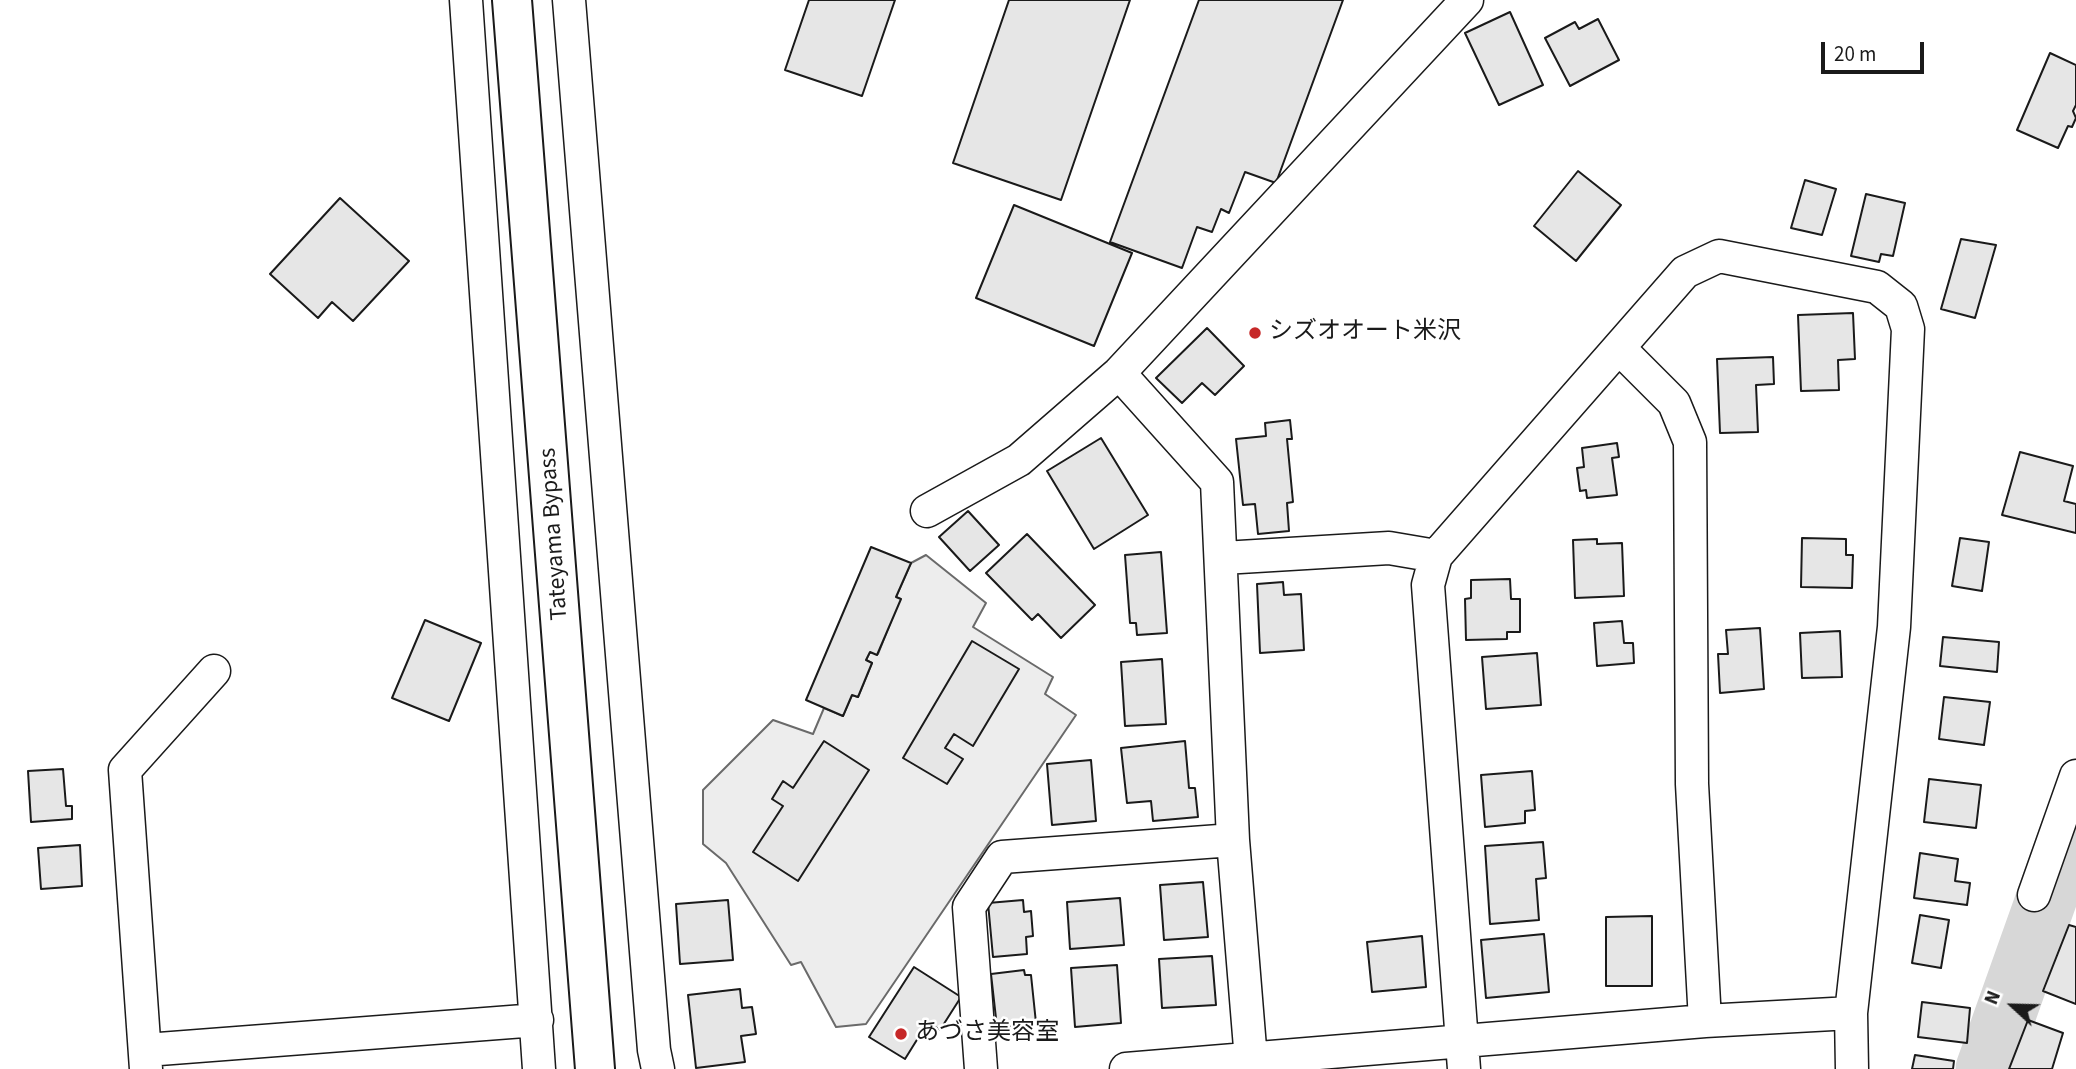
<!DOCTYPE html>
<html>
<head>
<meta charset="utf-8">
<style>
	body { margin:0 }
	#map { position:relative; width:2076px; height:1069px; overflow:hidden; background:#fff; font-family:"Source Sans 3",sans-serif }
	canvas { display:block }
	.north { position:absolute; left:1978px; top:971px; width:70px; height:70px; -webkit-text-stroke:5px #fff; paint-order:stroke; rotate:292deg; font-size:19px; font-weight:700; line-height:28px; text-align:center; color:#1a1a1a }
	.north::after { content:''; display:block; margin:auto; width:24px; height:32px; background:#1a1a1a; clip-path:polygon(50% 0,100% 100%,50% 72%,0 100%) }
	.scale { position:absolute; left:1821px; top:42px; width:103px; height:32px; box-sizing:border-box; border:4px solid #1a1a1a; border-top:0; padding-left:9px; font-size:21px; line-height:24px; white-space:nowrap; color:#1a1a1a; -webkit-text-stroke:5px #fff; paint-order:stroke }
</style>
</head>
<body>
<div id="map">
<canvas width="2076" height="1069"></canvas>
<div class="north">N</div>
<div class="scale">20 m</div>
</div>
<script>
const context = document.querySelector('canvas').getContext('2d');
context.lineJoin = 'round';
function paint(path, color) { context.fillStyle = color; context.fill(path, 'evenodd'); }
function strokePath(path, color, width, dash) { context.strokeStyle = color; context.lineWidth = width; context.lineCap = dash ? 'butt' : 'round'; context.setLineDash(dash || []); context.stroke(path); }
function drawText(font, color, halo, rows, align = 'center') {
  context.font = font + ' "Source Sans 3","Noto Sans JP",sans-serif'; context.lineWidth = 5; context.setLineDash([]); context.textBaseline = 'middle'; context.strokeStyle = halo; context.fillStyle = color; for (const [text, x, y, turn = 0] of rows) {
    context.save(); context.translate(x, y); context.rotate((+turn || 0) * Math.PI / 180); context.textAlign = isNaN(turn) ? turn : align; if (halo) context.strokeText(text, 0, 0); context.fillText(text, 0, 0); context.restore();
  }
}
const built = new Path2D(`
	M 926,555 L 986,603 L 973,627 L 1053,677 L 1045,694 L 1076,715 L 866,1024 L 836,1027 L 801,962 L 791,965 L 726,863 L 703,844 L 703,790 L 773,720 L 813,734 L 824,708 L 843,716 L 852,695 L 858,697 L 872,663 L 866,660 L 870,652 L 878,654 L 900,599 L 896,597 L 911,563 Z`);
paint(built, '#ededed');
strokePath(built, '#6a6a6a', 2);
strokePath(new Path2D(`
	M 1986,1069 L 2072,827`), '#d7d7d7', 61);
const building = new Path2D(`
	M 809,0 L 895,0 L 862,96 L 785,70 Z
	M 1009,0 L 1130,0 L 1061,200 L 953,163 Z
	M 1199,0 L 1343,0 L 1276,183 L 1245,172 L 1229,213 L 1221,209 L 1212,232 L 1197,227 L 1182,268 L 1110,242 Z
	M 1510,12 L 1543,85 L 1499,105 L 1465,33 Z
	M 1598,19 L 1619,60 L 1570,86 L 1545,38 L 1575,22 L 1579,29 Z
	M 2050,53 L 2076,65 L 2076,105 L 2073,111 L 2076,118 L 2072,127 L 2068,126 L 2058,148 L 2017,130 Z
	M 1578,171 L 1621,205 L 1576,261 L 1534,226 Z
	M 1805,180 L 1836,189 L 1822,235 L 1791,228 Z
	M 1866,194 L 1905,203 L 1893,256 L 1881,254 L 1879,262 L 1851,256 Z
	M 340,198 L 409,261 L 353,321 L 332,302 L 318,318 L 270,274 Z
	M 1014,205 L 1132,253 L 1094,346 L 976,298 Z
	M 1961,239 L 1996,245 L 1975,318 L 1941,309 Z
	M 1853,313 L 1855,359 L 1838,360 L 1839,390 L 1801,391 L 1798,315 Z
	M 1207,328 L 1244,366 L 1215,395 L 1202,383 L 1182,403 L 1156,378 Z
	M 1773,357 L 1774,384 L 1756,385 L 1758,432 L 1720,433 L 1717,359 Z
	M 1290,420 L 1292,439 L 1287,439 L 1293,502 L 1287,503 L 1289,531 L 1258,534 L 1255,504 L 1243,505 L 1236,439 L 1266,436 L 1265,423 Z
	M 1101,438 L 1148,515 L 1094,549 L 1047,471 Z
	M 1617,443 L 1619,457 L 1612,458 L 1617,495 L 1587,498 L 1586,490 L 1580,491 L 1577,468 L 1584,467 L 1582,448 Z
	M 2020,452 L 2073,466 L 2064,501 L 2076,504 L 2076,533 L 2002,515 Z
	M 968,511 L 999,545 L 970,571 L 939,537 Z
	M 1027,534 L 1095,605 L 1061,638 L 1038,614 L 1032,620 L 986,573 Z
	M 1802,538 L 1846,539 L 1846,555 L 1853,555 L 1852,588 L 1801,587 Z
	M 1960,538 L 1989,542 L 1982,591 L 1952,586 Z
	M 1597,539 L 1597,544 L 1622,543 L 1624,596 L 1575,598 L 1573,540 Z
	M 871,547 L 911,563 L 896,597 L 901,599 L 877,655 L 870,652 L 866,660 L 872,663 L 858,697 L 852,695 L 843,716 L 806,700 Z
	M 1161,552 L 1167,633 L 1137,635 L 1136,623 L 1130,623 L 1125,555 Z
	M 1510,579 L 1511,599 L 1520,599 L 1520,632 L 1507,632 L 1507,639 L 1466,640 L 1465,599 L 1471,598 L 1471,580 Z
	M 1283,582 L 1284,595 L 1301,594 L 1304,650 L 1260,653 L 1257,584 Z
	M 425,620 L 481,643 L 449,721 L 392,698 Z
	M 1622,621 L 1624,643 L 1633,643 L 1634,663 L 1597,666 L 1594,623 Z
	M 1760,628 L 1764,689 L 1720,693 L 1718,654 L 1728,654 L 1726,630 Z
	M 1840,631 L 1842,677 L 1802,678 L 1800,633 Z
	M 1943,637 L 1999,642 L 1997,672 L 1940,666 Z
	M 972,641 L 1019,669 L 973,746 L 954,734 L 945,748 L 963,759 L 947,784 L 903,758 Z
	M 1537,653 L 1541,705 L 1486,709 L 1482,657 Z
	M 1162,659 L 1166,724 L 1125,726 L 1121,662 Z
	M 1944,697 L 1990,702 L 1984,745 L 1939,739 Z
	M 824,741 L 869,770 L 798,881 L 753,852 L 783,806 L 772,799 L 783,781 L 793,788 Z
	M 1185,741 L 1189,788 L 1195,788 L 1198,817 L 1153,821 L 1151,801 L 1127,803 L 1121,748 Z
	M 1091,760 L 1096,821 L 1052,825 L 1047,764 Z
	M 63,769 L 66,806 L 72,806 L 72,819 L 31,822 L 28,771 Z
	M 1532,771 L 1535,810 L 1525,811 L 1525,823 L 1485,827 L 1481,775 Z
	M 1929,779 L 1981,785 L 1976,828 L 1924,822 Z
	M 1543,842 L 1546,878 L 1536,879 L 1539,920 L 1490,924 L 1485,846 Z
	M 80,845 L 82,886 L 41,889 L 38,848 Z
	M 1920,853 L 1958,859 L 1955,881 L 1970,883 L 1967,905 L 1914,898 Z
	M 1203,882 L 1208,937 L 1164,940 L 1160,885 Z
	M 1120,898 L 1124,945 L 1070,949 L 1067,902 Z
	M 728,900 L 733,960 L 680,964 L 676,904 Z
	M 1023,900 L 1024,912 L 1031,911 L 1033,936 L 1026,937 L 1027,954 L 993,957 L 988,903 Z
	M 1920,915 L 1949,920 L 1941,968 L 1912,963 Z
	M 1652,916 L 1652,986 L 1606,986 L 1606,917 Z
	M 2069,925 L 2076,927 L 2076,1004 L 2043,991 Z
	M 1544,934 L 1549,992 L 1486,998 L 1481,940 Z
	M 1422,936 L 1426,987 L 1372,992 L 1367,942 Z
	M 1212,956 L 1216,1005 L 1162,1008 L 1159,959 Z
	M 1117,965 L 1121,1023 L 1075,1027 L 1071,968 Z
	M 914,967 L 961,997 L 940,1030 L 928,1022 L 905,1059 L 869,1037 Z
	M 1024,970 L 1025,975 L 1031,975 L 1036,1023 L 997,1027 L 991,974 Z
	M 740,989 L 742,1008 L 752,1007 L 756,1034 L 741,1036 L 745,1062 L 696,1068 L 688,995 Z
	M 1922,1002 L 1970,1008 L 1967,1043 L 1918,1037 Z
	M 2028,1020 L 2063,1033 L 2052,1069 L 2009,1069 Z
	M 1915,1055 L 1954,1061 L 1953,1069 L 1912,1069 Z`);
paint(building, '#e6e6e6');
strokePath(building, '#1a1a1a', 2);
const minor = new Path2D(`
	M 466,0 L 539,1069
	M 569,0 L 654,1050 L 658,1069
	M 1619,348 L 1674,403 L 1690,442 L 1692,784 L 1705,1021
	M 1119,373 L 1217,482 L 1233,840 L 1251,1060
	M 927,511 L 1019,460 L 1119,373 L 1467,0
	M 1436,556 L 1428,585 L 1464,1069
	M 1223,558 L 1389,548 L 1436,556 L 1685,272 L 1719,256 L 1877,287 L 1901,306 L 1908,329 L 1894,627 L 1851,1013 L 1852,1069
	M 2034,895 L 2076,776
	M 146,1050 L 537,1020
	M 146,1069 L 125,770 L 214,671
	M 981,1069 L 969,907 L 1002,857 L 1233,840
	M 1126,1069 L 1705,1021 L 1851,1013`);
const trunk = new Path2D(`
	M 512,0 L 595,1069`);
strokePath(minor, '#1a1a1a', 35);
strokePath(trunk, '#1a1a1a', 42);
strokePath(minor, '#fff', 32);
strokePath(trunk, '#fff', 38);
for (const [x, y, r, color] of [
	[1255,333,7,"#c62828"],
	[901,1034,7,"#c62828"]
]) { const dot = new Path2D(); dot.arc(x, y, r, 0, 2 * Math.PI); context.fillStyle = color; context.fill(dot); strokePath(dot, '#fff', 2.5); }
drawText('24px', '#1a1a1a', '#fff', [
	["シズオオート米沢",1269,333],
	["あづさ美容室",915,1034]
], 'left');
drawText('24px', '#1a1a1a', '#fff', [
	["Tateyama Bypass",555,534,-94]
]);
</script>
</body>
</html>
